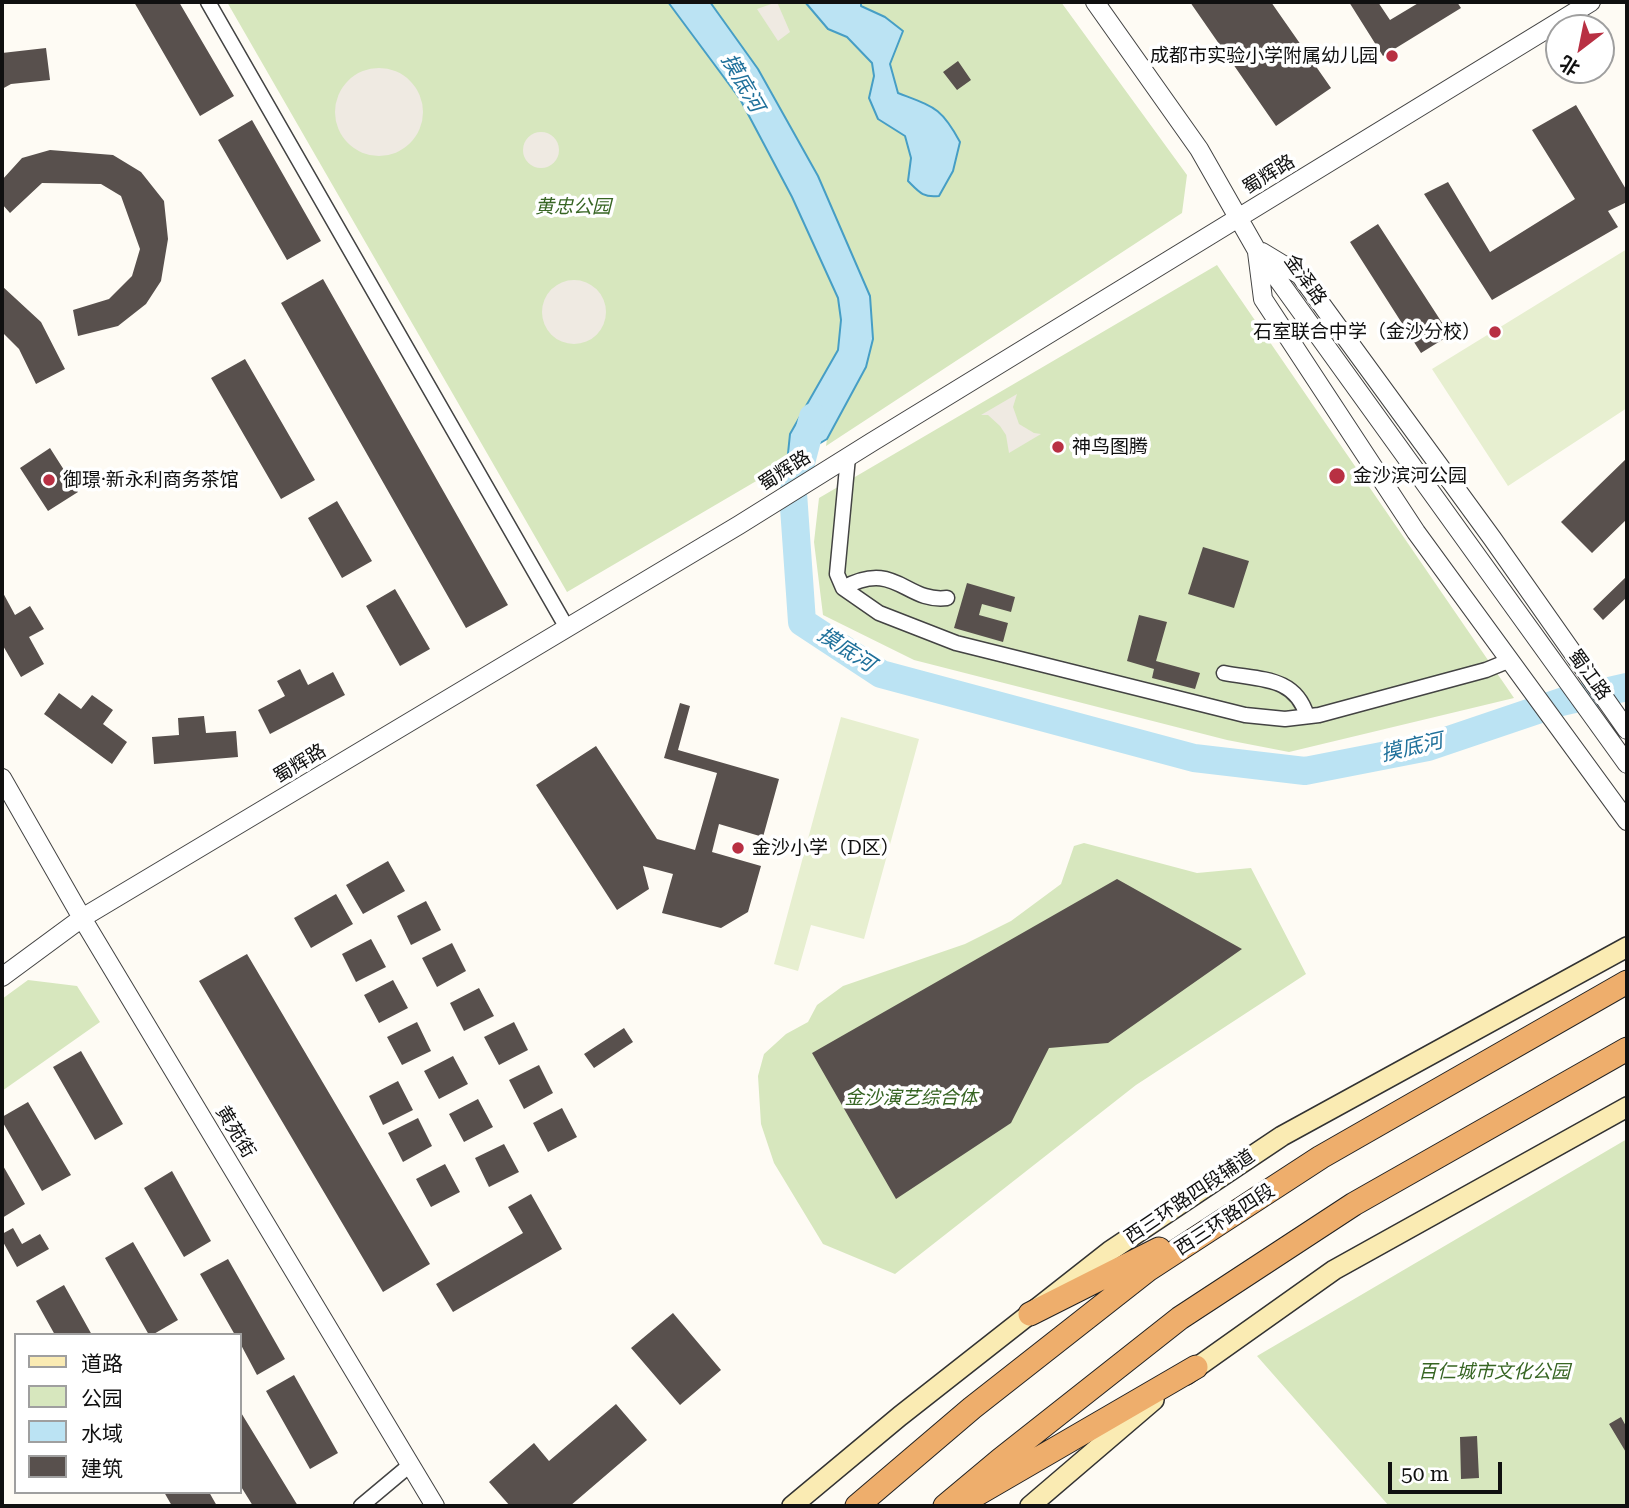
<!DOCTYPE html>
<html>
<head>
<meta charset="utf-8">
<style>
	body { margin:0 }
	#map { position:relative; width:1629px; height:1508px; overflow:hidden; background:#fefbf4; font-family:"Roboto Serif","Noto Sans SC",serif }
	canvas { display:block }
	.frame { position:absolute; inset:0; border:4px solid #101010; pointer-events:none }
	.legend { position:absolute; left:14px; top:1333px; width:228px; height:161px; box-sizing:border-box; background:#fff; border:2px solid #9f9f9f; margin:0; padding:9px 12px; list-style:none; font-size:21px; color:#101010 }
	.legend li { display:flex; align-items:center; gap:14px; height:35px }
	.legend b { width:35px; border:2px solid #9f9f9f }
	.north { position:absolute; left:1545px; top:14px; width:70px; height:70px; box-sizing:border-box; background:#fff; border:2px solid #9f9f9f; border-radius:50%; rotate:212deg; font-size:19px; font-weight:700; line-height:28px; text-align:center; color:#101010 }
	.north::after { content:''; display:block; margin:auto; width:24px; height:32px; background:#b83043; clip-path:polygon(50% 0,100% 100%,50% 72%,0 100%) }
	.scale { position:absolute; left:1388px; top:1462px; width:114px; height:32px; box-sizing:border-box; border:4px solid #101010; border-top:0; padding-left:9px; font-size:21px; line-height:24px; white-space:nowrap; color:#101010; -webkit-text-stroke:5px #fff; paint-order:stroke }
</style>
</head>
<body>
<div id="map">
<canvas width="1629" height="1508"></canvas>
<div class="frame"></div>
<ul class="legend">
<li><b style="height:9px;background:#faebb3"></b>道路</li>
<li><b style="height:19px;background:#d7e7be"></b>公园</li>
<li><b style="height:19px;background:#bbe3f3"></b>水域</li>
<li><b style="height:19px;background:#58504d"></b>建筑</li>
</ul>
<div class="north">北</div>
<div class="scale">50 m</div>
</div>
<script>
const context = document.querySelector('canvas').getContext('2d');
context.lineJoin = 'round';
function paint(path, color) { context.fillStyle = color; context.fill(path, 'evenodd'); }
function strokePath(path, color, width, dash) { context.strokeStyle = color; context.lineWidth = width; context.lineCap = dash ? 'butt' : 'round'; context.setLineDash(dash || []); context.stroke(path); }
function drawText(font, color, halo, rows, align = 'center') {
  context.font = font + ' "Roboto Serif","Noto Sans SC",serif'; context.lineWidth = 7; context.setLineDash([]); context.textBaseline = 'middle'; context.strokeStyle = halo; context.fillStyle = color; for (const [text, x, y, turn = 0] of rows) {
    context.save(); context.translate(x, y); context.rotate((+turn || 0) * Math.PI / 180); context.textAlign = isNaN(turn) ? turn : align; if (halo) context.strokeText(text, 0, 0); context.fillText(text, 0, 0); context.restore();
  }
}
paint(new Path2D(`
	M 227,2 L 668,2 L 740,99 L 792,197 L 838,298 L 841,320 L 838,350 L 790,434 L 787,463 L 567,592 Z
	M 710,2 L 1061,2 L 1187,175 L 1182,213 L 826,446 L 827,439 L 866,367 L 873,339 L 818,176 L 758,69 Z
	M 1217,265 L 1514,698 L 1289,752 L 1227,740 L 914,660 L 823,615 L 814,542 L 819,498 Z
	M 1084,843 L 1197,873 L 1251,868 L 1306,974 L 1136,1085 L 895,1274 L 823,1244 L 774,1163 L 761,1124 L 758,1076 L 764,1054 L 786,1034 L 808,1022 L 817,1005 L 843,986 L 965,944 L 1011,921 L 1061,884 L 1074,846 Z
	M 28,980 L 77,986 L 100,1022 L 2,1091 L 2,999 Z
	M 1627,1139 L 1627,1506 L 1389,1506 L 1257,1356 Z`), '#d7e7be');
paint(new Path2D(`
	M 1627,249 L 1627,408 L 1508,486 L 1432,369 Z
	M 841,717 L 919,739 L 864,939 L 811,925 L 798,971 L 774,964 Z`), '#e7efd0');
paint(new Path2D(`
	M 777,2 L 790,32 L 778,41 L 757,9 Z
	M335 112a44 44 0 1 1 88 0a44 44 0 1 1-88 0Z
	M523 150a18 18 0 1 1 36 0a18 18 0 1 1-36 0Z
	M542 312a32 32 0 1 1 64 0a32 32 0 1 1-64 0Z
	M 1017,394 L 1013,407 L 1019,424 L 1034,433 L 1041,434 L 1009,453 L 1006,435 L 1000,426 L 988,415 L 981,415 Z`), '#efeae2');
const water = new Path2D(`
	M 668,2 L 710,2 L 758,69 L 818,176 L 870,296 L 873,339 L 866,367 L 827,439 L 787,463 L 790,434 L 838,350 L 841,320 L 838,298 L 792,197 L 740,99 Z
	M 805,2 L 861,2 L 861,6 L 885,17 L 903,31 L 890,64 L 898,93 C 934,107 941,107 960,142 L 953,171 L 939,196 C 923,198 919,192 908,181 L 911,158 L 905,136 L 878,119 L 869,98 L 874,76 L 872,63 L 847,37 L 828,29 Z`);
paint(water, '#bbe3f3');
strokePath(water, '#469ec5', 2);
strokePath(new Path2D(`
	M 813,417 L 793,493 L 802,622 L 881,674 L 1194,758 L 1305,771 L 1428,747 L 1561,702 L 1627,687`), '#bbe3f3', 28);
paint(new Path2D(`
	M 134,2 L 179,2 L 234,96 L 200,116 Z
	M 1190,2 L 1271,2 L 1331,88 L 1276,126 Z
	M 1349,2 L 1378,2 L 1390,20 L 1420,2 L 1457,2 L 1461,8 L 1383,56 Z
	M 46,48 L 50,80 L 11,84 L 2,89 L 2,53 Z
	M 958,61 L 971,80 L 957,90 L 943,72 Z
	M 1576,105 L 1627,191 L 1627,202 L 1608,211 L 1618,227 L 1492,300 L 1424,194 L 1448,182 L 1490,252 L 1575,199 L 1532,130 Z
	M 252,120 L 321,241 L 287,260 L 218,140 Z
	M 50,150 L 113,155 L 141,172 L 164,201 L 168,239 L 161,281 L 146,304 L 118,326 L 78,336 L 73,310 L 109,299 L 132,276 L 140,249 L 121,196 L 101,184 L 42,183 L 10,213 L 2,204 L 2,180 L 22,158 Z
	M 1378,224 L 1450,335 L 1421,353 L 1350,242 Z
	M 323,279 L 508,605 L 466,628 L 281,303 Z
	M 2,286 L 41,322 L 65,369 L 36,384 L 19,349 L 2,332 Z
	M 245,359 L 315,480 L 281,499 L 211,378 Z
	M 50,448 L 78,492 L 48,511 L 20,468 Z
	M 1627,458 L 1627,519 L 1592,553 L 1561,522 Z
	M 337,501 L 372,561 L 342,578 L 308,518 Z
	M 1203,547 L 1249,561 L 1234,608 L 1188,594 Z
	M 1627,576 L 1627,597 L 1603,620 L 1593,609 Z
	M 967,583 L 1015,597 L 1011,612 L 982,604 L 979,615 L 1008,623 L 1003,642 L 954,628 Z
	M 395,589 L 430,649 L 400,666 L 366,606 Z
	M 2,591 L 15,615 L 30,606 L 44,629 L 29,637 L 44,664 L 21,677 L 2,644 Z
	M 1139,615 L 1167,622 L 1156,661 L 1200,673 L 1195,689 L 1152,678 L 1154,669 L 1127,661 Z
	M 300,669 L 308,685 L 333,672 L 345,695 L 270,734 L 258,710 L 285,696 L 277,681 Z
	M 59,693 L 81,709 L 92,695 L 113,710 L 103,724 L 127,742 L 112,764 L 44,714 Z
	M 680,703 L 690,706 L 678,750 L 779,779 L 763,837 L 719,824 L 712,852 L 761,866 L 748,912 L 721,928 L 662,913 L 673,874 L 643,866 L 649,889 L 617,910 L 536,785 L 596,746 L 657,839 L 695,850 L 717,773 L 664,758 Z
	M 204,716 L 206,733 L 236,731 L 238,757 L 154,764 L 152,737 L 179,735 L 178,718 Z
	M 388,861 L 405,891 L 363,914 L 346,885 Z
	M 1117,879 L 1242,949 L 1108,1043 L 1049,1048 L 1011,1123 L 896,1199 L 812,1053 Z
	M 336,894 L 353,924 L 311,948 L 294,918 Z
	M 426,901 L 441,930 L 411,945 L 397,916 Z
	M 371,939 L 386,967 L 356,982 L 342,954 Z
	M 452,943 L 466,971 L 437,987 L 422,958 Z
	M 247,954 L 430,1264 L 383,1292 L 199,981 Z
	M 393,980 L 408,1008 L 379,1023 L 364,995 Z
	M 479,988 L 494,1016 L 464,1031 L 450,1003 Z
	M 417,1022 L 431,1051 L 402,1065 L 387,1037 Z
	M 514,1022 L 528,1050 L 499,1065 L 484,1037 Z
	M 624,1028 L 633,1042 L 594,1068 L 584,1054 Z
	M 81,1051 L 123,1124 L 95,1140 L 53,1067 Z
	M 453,1056 L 468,1084 L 439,1099 L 424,1071 Z
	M 539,1065 L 553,1093 L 524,1109 L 509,1080 Z
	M 398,1081 L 413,1110 L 383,1125 L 369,1096 Z
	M 478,1099 L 493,1127 L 464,1142 L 449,1114 Z
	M 28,1102 L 71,1175 L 42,1191 L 2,1121 L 2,1117 Z
	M 562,1108 L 577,1137 L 548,1152 L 533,1123 Z
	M 418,1118 L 432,1146 L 403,1162 L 388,1133 Z
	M 504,1144 L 519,1172 L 489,1187 L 475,1158 Z
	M 2,1164 L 25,1204 L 2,1218 Z
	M 445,1164 L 460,1192 L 431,1207 L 416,1179 Z
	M 172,1171 L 211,1241 L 184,1257 L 144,1188 Z
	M 531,1194 L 562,1249 L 453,1312 L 436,1284 L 523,1233 L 508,1207 Z
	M 13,1228 L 22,1244 L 40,1234 L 49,1249 L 17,1267 L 2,1240 L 2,1234 Z
	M 133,1242 L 178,1320 L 152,1335 L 149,1335 L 105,1258 Z
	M 228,1259 L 285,1359 L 257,1375 L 240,1343 L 240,1335 L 235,1335 L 200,1274 Z
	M 64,1285 L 92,1335 L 55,1335 L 36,1301 Z
	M 673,1313 L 721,1370 L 680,1405 L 631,1348 Z
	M 294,1375 L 338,1453 L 310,1469 L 266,1391 Z
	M 616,1404 L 647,1440 L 570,1506 L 510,1506 L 489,1482 L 534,1443 L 549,1461 Z
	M 240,1411 L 298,1506 L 253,1506 L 240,1485 Z
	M 1621,1417 L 1627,1428 L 1627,1454 L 1609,1424 Z
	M 1477,1436 L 1479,1478 L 1461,1479 L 1460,1437 Z
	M 164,1492 L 209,1492 L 217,1506 L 172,1506 Z`), '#58504d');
const minor = new Path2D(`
	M 208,2 L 567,628
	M 848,457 L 837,574 L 843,588 L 879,613 L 956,643 L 1245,715 L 1285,719 L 1319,715 L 1486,670 L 1508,661
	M 843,588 C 896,559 905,603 947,598
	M 1224,673 C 1260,680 1295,676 1307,716
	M 361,1506 L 410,1465`);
const tertiary = new Path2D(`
	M 1095,2 L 1199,149 L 1256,249 L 1627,764
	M 1257,252 L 1263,299 L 1416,532 L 1627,821
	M 1262,252 L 1300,275 L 1492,538 L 1627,730
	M 2,778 L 82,918 L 435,1506
	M 2,977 L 82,918 L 739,525 L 872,442 L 1591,2`);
const secondary = new Path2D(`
	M 1186,1375 L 1334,1270 L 1627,1107
	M 792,1506 L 900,1416 L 1110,1251 L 1282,1136 L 1627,947
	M 1030,1506 L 1154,1400`);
const trunk = new Path2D(`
	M 1030,1314 L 1159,1249
	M 974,1496 L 1196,1367
	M 857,1506 L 972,1408 L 1149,1269 L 1321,1157 L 1627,982
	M 945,1506 L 1000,1460 L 1180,1318 L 1354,1204 L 1627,1049`);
strokePath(minor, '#434343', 17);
strokePath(tertiary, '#434343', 20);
strokePath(secondary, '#323232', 22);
strokePath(trunk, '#212121', 25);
strokePath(minor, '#fff', 14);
strokePath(tertiary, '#fff', 18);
strokePath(secondary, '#faebb3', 19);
strokePath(trunk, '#eeae6c', 23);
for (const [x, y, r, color] of [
	[1392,56,7,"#b83043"],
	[1495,332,7,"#b83043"],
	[1058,447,7,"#b83043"],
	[1337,476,9,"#b83043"],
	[49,480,7,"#b83043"],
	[738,848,7,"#b83043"]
]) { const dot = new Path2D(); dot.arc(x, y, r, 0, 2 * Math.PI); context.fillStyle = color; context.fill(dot); strokePath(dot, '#fff', 2.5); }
drawText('19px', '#101010', '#fff', [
	["成都市实验小学附属幼儿园",1378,56,"right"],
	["石室联合中学（金沙分校）",1481,332,"right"],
	["神鸟图腾",1072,447],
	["金沙滨河公园",1353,476],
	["御璟·新永利商务茶馆",63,480],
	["金沙小学（D区）",752,848]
], 'left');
drawText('19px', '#101010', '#fff', [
	["蜀辉路",1269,175,-32],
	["金泽路",1305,280,54],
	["蜀辉路",785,471,-33],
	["蜀江路",1589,675,54],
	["蜀辉路",300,764,-31],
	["黄苑街",235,1132,59],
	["西三环路四段辅道",1190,1197,-34],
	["西三环路四段",1225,1220,-33]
]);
drawText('italic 19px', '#376523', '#fff', [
	["黄忠公园",573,207],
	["金沙演艺综合体",911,1098],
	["百仁城市文化公园",1494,1372]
]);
drawText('italic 21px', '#20719b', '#fff', [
	["摸底河",742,83,60],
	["摸底河",846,650,33],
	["摸底河",1412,748,-13]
]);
</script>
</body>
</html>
